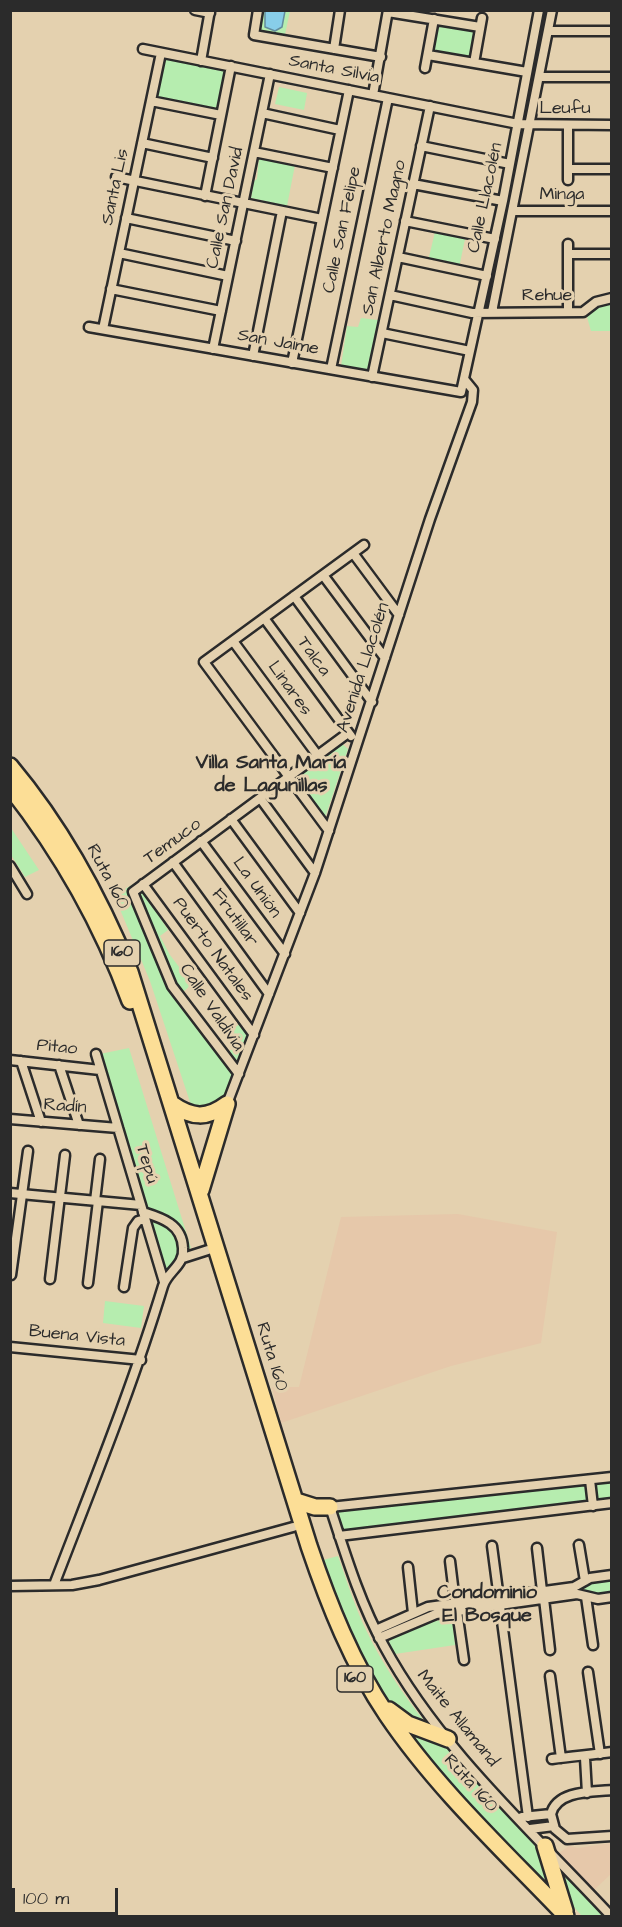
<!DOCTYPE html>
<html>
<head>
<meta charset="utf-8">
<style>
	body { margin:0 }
	#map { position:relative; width:622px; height:1927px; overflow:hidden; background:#e4d1af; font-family:"Architects Daughter",sans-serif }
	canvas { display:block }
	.frame { position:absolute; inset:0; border:12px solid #2b2b2b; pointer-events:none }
	.scale { position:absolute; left:12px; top:1888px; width:106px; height:27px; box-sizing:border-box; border:3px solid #2b2b2b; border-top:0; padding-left:8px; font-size:18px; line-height:21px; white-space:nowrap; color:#2b2b2b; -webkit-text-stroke:4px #e4d1af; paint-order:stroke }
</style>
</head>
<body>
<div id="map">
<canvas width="622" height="1927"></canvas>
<div class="frame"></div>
<div class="scale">100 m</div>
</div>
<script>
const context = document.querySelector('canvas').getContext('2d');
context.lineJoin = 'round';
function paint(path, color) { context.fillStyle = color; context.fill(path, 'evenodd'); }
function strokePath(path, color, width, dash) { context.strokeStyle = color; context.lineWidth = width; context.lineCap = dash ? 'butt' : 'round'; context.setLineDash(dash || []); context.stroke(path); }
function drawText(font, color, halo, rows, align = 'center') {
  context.font = font + ' "Architects Daughter",sans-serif'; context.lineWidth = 6; context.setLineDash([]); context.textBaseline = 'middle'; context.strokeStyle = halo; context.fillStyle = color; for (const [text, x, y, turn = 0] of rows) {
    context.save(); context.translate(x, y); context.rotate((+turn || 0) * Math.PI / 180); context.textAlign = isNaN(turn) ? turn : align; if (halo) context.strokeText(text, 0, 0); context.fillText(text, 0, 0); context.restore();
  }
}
paint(new Path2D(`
	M 458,1214 L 557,1232 L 541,1343 L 451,1366 L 281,1423 L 272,1387 L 299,1387 L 341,1217 Z
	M 611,1843 L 611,1874 L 594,1890 L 559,1853 L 569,1846 L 578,1848 Z`), '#e6c8aa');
paint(new Path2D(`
	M 260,11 L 290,11 L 284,39 L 258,34 Z
	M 441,22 L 475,29 L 473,54 L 468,58 L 435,52 L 433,48 L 437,24 Z
	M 168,58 L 223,70 L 225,73 L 218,106 L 214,109 L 159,98 L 157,94 L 164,60 Z
	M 279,87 L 307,93 L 304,110 L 275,104 Z
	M 259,157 L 295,165 L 287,206 L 251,198 L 254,181 L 257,179 Z
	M 435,232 L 465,239 L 459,268 L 428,261 Z
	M 604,305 L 611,305 L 611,331 L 591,331 L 587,317 L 592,310 Z
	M 361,318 L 378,320 L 368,367 L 367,370 L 341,366 L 347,326 L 358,327 Z
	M 341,743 L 348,749 L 324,821 L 294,780 Z
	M 11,828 L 39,870 L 25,877 L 11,855 Z
	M 137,882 L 168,930 L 160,936 L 170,955 L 192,984 L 182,993 L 226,1054 L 238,1044 L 230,1031 L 241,1023 L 249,1036 L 220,1105 L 194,1109 L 190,1102 L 150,981 L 114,895 Z
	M 129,1048 L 191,1248 L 180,1251 L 167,1276 L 100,1054 Z
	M 105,1301 L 144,1306 L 141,1328 L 103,1323 Z
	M 611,1481 L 611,1498 L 346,1530 L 342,1528 L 336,1512 L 338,1508 Z
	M 338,1556 C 347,1581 355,1608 367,1632 C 398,1696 448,1752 496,1802 C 517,1825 546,1847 547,1880 L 538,1877 C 489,1828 439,1776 399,1720 C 365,1671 343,1615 323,1560 Z
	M 611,1579 L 611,1593 L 596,1594 L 585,1591 L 584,1588 L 589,1583 Z
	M 452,1618 L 455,1645 L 395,1654 L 389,1643 L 390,1640 L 429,1622 Z
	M 565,1876 L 605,1916 L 582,1916 L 569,1902 L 561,1877 Z`), '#b6edaf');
const water = new Path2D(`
	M 265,11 L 285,11 L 282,27 L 275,31 L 265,27 Z`);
paint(water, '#88cee9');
strokePath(water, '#638d9d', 1.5);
const street = new Path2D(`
	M 195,10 L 210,13
	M 258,10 L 254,35 L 381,57
	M 388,12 L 480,27
	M 548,31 L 612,31
	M 143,49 L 518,124 L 612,125
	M 334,49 L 340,10
	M 428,55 L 527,72
	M 201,61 L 210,10
	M 474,63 L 482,18
	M 425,68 L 434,19
	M 540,77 L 612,77
	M 373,95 L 388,10
	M 151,101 L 221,115
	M 262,113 L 340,130
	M 142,143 L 213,158
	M 421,146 L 510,164
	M 254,152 L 333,168
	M 568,169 L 612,169
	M 116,177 L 322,219
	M 568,180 L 568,125
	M 413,184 L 503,201
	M 205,196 L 231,66
	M 513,211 L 612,211
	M 126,218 L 236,241
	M 405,221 L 495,239
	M 568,244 L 568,312
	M 119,253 L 228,276
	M 568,254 L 612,254
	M 398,257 L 487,276
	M 111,289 L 221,311
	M 390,295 L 472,313 L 583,312 L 596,302 L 612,298
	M 492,312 L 552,10
	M 89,327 L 461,392 L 503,201 L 539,10
	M 103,329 L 161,53
	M 382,333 L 470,351
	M 213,349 L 270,74
	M 253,356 L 282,211
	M 292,363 L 349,90
	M 331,369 L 388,98
	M 372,377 L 430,106
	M 353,553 L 399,615
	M 323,575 L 385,658
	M 294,596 L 372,702
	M 264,618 L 351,736
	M 233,641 L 318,756
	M 260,798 L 315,873
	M 231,819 L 300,913
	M 329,831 L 204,662 L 364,545
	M 201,841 L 285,954
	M 173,862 L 269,994
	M 10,866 L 27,894
	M 143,884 L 254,1035
	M 96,1054 L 164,1282
	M 10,1060 L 100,1070
	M 21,1061 L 41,1122
	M 59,1065 L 79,1125
	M 239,1074 L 172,986 L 133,892 L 348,733
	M 227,1104 L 315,873 L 430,519 L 472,402 L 473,390 L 464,379
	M 10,1119 L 118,1128
	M 10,1193 L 141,1205
	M 95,1201 L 100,1159
	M 183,1258 L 208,1250
	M 11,1275 L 28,1151
	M 50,1279 L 65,1155
	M 88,1283 L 98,1201
	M 124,1287 L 133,1228 L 138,1221 L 145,1219
	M 10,1347 L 141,1360
	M 590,1480 L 593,1506
	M 339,1536 L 612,1503
	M 579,1545 L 585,1581
	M 492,1546 L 528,1817
	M 537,1548 L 542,1591
	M 450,1561 L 455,1602
	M 408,1567 L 413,1613
	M 54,1585 C 92,1486 132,1388 163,1286 C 167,1272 185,1265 183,1248 C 182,1224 162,1218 143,1212
	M 10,1586 L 72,1585 L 99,1580 L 293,1527
	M 586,1597 L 593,1645
	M 544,1599 L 550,1650
	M 457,1611 L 464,1660
	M 376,1630 L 428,1607 L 574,1587 L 590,1578 L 612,1575
	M 379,1638 L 436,1614 L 577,1594 L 598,1599 L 612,1597
	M 588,1672 L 600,1754
	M 550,1676 L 561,1758
	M 585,1758 L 587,1793
	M 552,1759 C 573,1756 590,1755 612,1752
	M 551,1814 L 555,1829 L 567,1839 L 612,1836
	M 551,1814 C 557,1790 592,1792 612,1790
	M 522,1817 L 551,1814
	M 530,1829 L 554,1826
	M 611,1916 C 533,1832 439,1748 384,1646 C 360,1603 345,1553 330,1507 L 612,1477`);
const highway = new Path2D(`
	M 10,766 C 62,828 100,898 130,972 L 309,1546 C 329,1605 352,1663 387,1715 C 437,1789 505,1852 566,1916
	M 10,787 C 61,852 102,924 130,1001
	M 172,1104 C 192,1118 207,1119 227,1104
	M 201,1190 L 227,1104
	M 296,1501 L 315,1507 L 330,1507
	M 389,1710 L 408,1724 L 448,1739
	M 545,1846 L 565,1911`);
strokePath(street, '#2b2b2b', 13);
strokePath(highway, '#2b2b2b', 20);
strokePath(street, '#e4d1af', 8);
strokePath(highway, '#fcde96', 15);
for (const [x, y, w] of [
	[122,953,36],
	[355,1679,36]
]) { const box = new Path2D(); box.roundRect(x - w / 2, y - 13, w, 26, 4.5); context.fillStyle = '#e4d1af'; context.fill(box); strokePath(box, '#2b2b2b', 1.5); }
drawText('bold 16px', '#2b2b2b', null, [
	["160",122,953],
	["160",355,1679]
]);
drawText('18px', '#2b2b2b', '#e4d1af', [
	["Santa Silvia",334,70,11],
	["Leufu",565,109],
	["Santa Lis",116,187,-78],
	["Minga",562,195],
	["Calle Llacolén",486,198,-78],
	["Calle San David",226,208,-78],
	["Calle San Felipe",343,230,-78],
	["San Alberto Magno",385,238,-78],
	["Rehue",547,296],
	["San Jaime",278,343,10],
	["Talca",313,657,54],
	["Avenida Llacolén",364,668,-72],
	["Linares",289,689,54],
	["Temuco",173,842,-36],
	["Ruta 160",107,877,62],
	["La Unión",256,888,54],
	["Frutillar",234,918,54],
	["Puerto Natales",212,950,54],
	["Calle Valdivia",211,1008,56],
	["Pitao",57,1048,6],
	["Radín",65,1107,4],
	["Tepú",146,1164,73],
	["Buena Vista",77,1337,6],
	["Ruta 160",271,1357,73],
	["Maite Allamand",457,1719,51],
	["Ruta 160",470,1784,48]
]);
drawText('bold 20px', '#2b2b2b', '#e4d1af', [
	["Villa Santa María",271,764],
	["de Lagunillas",271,787],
	["Condominio",487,1594],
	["El Bosque",487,1617]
]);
</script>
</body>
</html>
